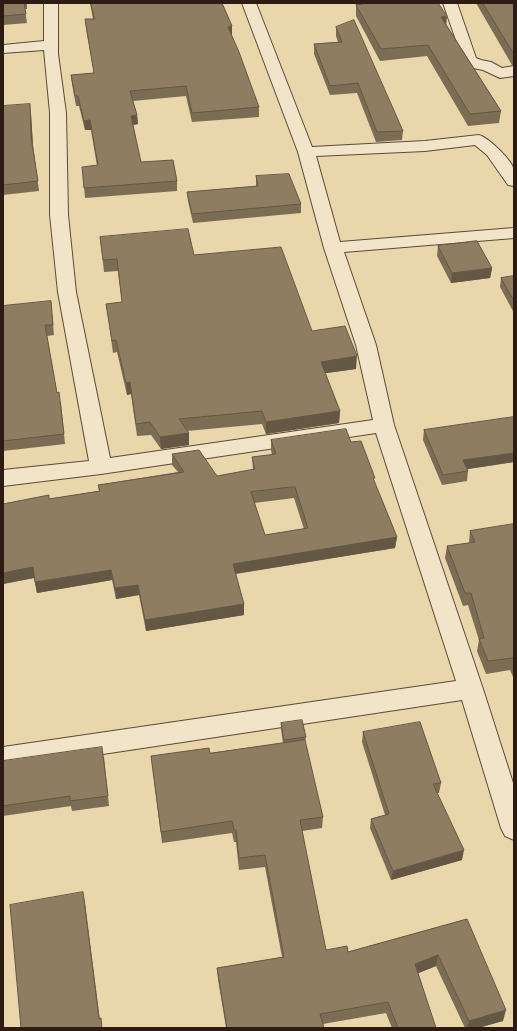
<!DOCTYPE html>
<html>
<head>
<meta charset="utf-8">
<style>
	body { margin:0 }
	#map { position:relative; width:517px; height:1031px; overflow:hidden; background:#ead6ab; font-family:"IM FELL French Canon",serif }
	canvas { display:block }
	.frame { position:absolute; inset:0; border:4px solid #2d1c13; pointer-events:none }
</style>
</head>
<body>
<div id="map">
<canvas width="517" height="1031"></canvas>
<div class="frame"></div>
</div>
<script>
const context = document.querySelector('canvas').getContext('2d');
context.lineJoin = 'round';
function strokePath(path, color, width, dash) { context.strokeStyle = color; context.lineWidth = width; context.lineCap = dash ? 'butt' : 'round'; context.setLineDash(dash || []); context.stroke(path); }
function paint(path, color) { context.fillStyle = color; context.fill(path, 'evenodd'); }
const street = new Path2D(`
	M 44,3 L 58,3 L 58,54 L 66,113 L 68,215 L 76,292 L 110,458 L 373,420 L 356,345 L 324,248 L 298,152 L 242,3 L 256,3 L 312,147 L 425,141 L 479,135 C 489,138 512,160 514,170 C 515,175 514,181 514,186 L 508,185 L 487,155 L 475,145 L 425,151 L 316,156 L 340,242 L 514,228 L 514,238 L 344,252 L 376,345 L 394,425 L 483,689 L 514,786 L 514,840 L 505,836 L 501,828 L 462,700 L 3,769 L 3,747 L 456,681 L 376,433 L 101,474 L 3,486 L 3,470 L 89,461 L 58,292 L 50,215 L 50,113 L 44,50 L 3,53 L 3,45 L 44,41 Z
	M 443,3 L 457,3 L 476,58 L 481,60 L 491,62 L 502,68 L 514,66 L 514,76 L 500,78 L 483,70 L 473,68 L 464,63 Z`);
strokePath(street, '#5c4a39', 2);
paint(street, '#f1e4c8');
paint(new Path2D(`
	M 3,3 L 27,3 L 27,9 L 25,9 L 27,23 L 3,25 Z
	M 90,3 L 222,3 L 232,26 L 232,36 L 259,107 L 259,117 L 192,122 L 186,96 L 133,101 L 137,115 L 138,124 L 133,125 L 141,162 L 177,181 L 177,191 L 85,198 L 82,167 L 97,166 L 91,130 L 85,130 L 79,106 L 76,106 L 72,84 L 71,75 L 94,73 L 86,29 L 85,19 L 93,19 Z
	M 355,3 L 438,3 L 446,24 L 501,111 L 499,123 L 468,126 L 427,56 L 380,61 L 356,16 L 356,5 Z
	M 476,3 L 514,3 L 514,65 L 512,65 Z
	M 336,27 L 403,131 L 402,140 L 376,142 L 357,93 L 330,95 L 314,54 L 314,44 L 338,42 L 336,36 Z
	M 3,106 L 31,114 L 33,145 L 39,191 L 3,195 Z
	M 256,176 L 301,204 L 301,213 L 193,223 L 188,201 L 187,192 L 256,186 Z
	M 100,237 L 194,255 L 312,331 L 356,369 L 325,373 L 340,411 L 339,423 L 266,434 L 262,424 L 187,431 L 189,445 L 161,449 L 151,435 L 137,436 L 131,394 L 127,395 L 117,352 L 113,353 L 108,316 L 106,304 L 122,302 L 118,271 L 104,272 Z
	M 438,246 L 492,268 L 490,278 L 451,283 L 437,256 Z
	M 514,276 L 514,313 L 500,287 L 501,278 Z
	M 51,301 L 54,335 L 47,336 L 57,393 L 61,403 L 65,444 L 3,451 L 3,306 Z
	M 514,417 L 514,462 L 467,469 L 468,471 L 467,481 L 442,485 L 423,440 L 424,430 Z
	M 271,440 L 351,442 L 375,483 L 397,537 L 395,548 L 236,574 L 244,615 L 146,631 L 139,595 L 116,599 L 112,580 L 37,593 L 34,578 L 3,584 L 49,499 L 99,491 L 98,485 L 178,472 L 172,465 L 172,454 L 217,476 L 253,470 L 252,457 L 272,455 L 271,450 ZM 294,498 L 304,529 L 265,535 L 254,503 Z
	M 514,524 L 514,679 L 510,670 L 486,674 L 477,651 L 479,640 L 468,605 L 463,606 L 445,558 L 447,546 L 469,543 L 470,531 Z
	M 281,723 L 306,737 L 305,742 L 323,817 L 322,828 L 302,831 L 326,950 L 348,952 L 467,919 L 503,1021 L 478,1028 L 465,1028 L 436,966 L 418,973 L 436,1028 L 392,1028 L 386,1013 L 323,1024 L 324,1028 L 226,1028 L 218,979 L 217,968 L 282,957 L 265,867 L 239,870 L 236,842 L 234,842 L 232,833 L 162,843 L 151,756 L 210,753 L 283,743 L 281,729 Z
	M 363,732 L 441,783 L 439,793 L 437,793 L 462,860 L 391,880 L 370,828 L 371,819 L 385,815 L 362,742 Z
	M 104,757 L 109,806 L 72,811 L 71,806 L 3,816 L 3,761 Z`), '#7b6c54');
paint(new Path2D(`
	M 447,16 L 446,28 L 441,17 Z
	M 232,26 L 232,36 L 228,27 Z
	M 30,104 L 31,114 L 33,147 L 31,137 Z
	M 137,115 L 138,124 L 131,125 L 131,116 Z
	M 90,120 L 91,130 L 85,130 L 84,121 Z
	M 492,268 L 490,278 L 451,283 L 452,273 Z
	M 357,356 L 356,369 L 320,374 L 321,362 Z
	M 130,382 L 131,394 L 127,395 L 126,383 Z
	M 340,411 L 339,423 L 266,434 L 266,422 Z
	M 189,433 L 189,445 L 161,449 L 160,437 Z
	M 514,453 L 514,462 L 462,470 L 463,460 Z
	M 397,537 L 395,548 L 233,574 L 233,564 Z
	M 33,567 L 34,578 L 3,584 L 3,573 Z
	M 111,570 L 112,580 L 37,593 L 35,582 Z
	M 138,585 L 139,595 L 116,599 L 115,588 Z
	M 244,604 L 244,615 L 146,631 L 145,620 Z
	M 464,850 L 462,860 L 391,880 L 393,871 Z
	M 83,892 L 85,903 L 101,1028 L 99,1019 Z
	M 438,955 L 436,966 L 414,975 L 415,964 Z
	M 506,1010 L 503,1021 L 478,1028 L 467,1028 L 469,1021 Z`), '#645845');
const building = new Path2D(`
	M 3,3 L 24,3 L 26,14 L 3,16 Z
	M 91,3 L 222,3 L 232,26 L 228,27 L 239,52 L 259,107 L 192,113 L 186,86 L 130,91 L 137,115 L 131,116 L 141,162 L 173,160 L 177,181 L 84,188 L 82,167 L 98,165 L 90,120 L 84,121 L 78,96 L 75,96 L 71,75 L 94,73 L 85,19 L 94,19 Z
	M 361,3 L 438,3 L 447,16 L 441,17 L 501,111 L 470,114 L 428,45 L 381,49 L 356,5 L 362,4 Z
	M 483,3 L 514,3 L 514,54 Z
	M 354,20 L 403,131 L 377,132 L 358,83 L 330,86 L 314,44 L 342,42 L 336,27 Z
	M 30,104 L 31,137 L 38,181 L 3,185 L 3,106 Z
	M 289,174 L 301,204 L 192,214 L 187,192 L 258,186 L 256,176 Z
	M 188,229 L 194,255 L 281,247 L 312,331 L 345,326 L 357,356 L 321,362 L 340,411 L 266,422 L 262,411 L 179,419 L 189,433 L 160,437 L 150,422 L 136,424 L 130,382 L 126,383 L 116,340 L 112,341 L 106,304 L 122,302 L 117,259 L 103,260 L 100,237 Z
	M 477,241 L 492,268 L 452,273 L 438,246 Z
	M 514,276 L 514,301 L 501,278 Z
	M 51,301 L 53,325 L 45,325 L 57,393 L 59,392 L 64,434 L 3,441 L 3,306 Z
	M 514,417 L 514,453 L 463,460 L 468,471 L 443,475 L 424,430 Z
	M 346,429 L 351,442 L 361,441 L 375,478 L 373,478 L 397,537 L 233,564 L 244,604 L 145,620 L 138,585 L 115,588 L 111,570 L 35,582 L 33,567 L 3,573 L 3,504 L 49,495 L 49,499 L 100,491 L 98,485 L 184,472 L 172,454 L 199,450 L 217,476 L 255,469 L 252,457 L 276,454 L 271,440 ZM 295,487 L 308,528 L 265,535 L 251,492 Z
	M 514,524 L 514,661 L 513,658 L 488,661 L 479,639 L 484,638 L 471,593 L 465,593 L 447,546 L 475,542 L 470,531 Z
	M 302,720 L 306,737 L 284,740 L 281,723 Z
	M 420,722 L 441,783 L 433,784 L 464,850 L 393,871 L 371,819 L 389,814 L 363,732 Z
	M 305,740 L 323,817 L 300,820 L 326,950 L 347,946 L 348,952 L 467,919 L 506,1010 L 469,1021 L 438,955 L 415,964 L 436,1028 L 398,1028 L 388,1002 L 320,1014 L 324,1028 L 227,1028 L 217,968 L 284,957 L 265,855 L 239,858 L 236,830 L 234,830 L 232,821 L 161,832 L 151,756 L 209,748 L 210,753 Z
	M 102,747 L 108,796 L 70,801 L 70,796 L 3,806 L 3,761 Z
	M 83,892 L 99,1019 L 101,1018 L 102,1028 L 21,1028 L 10,905 Z`);
paint(building, '#8f7d62');
strokePath(building, '#645845', 1);
</script>
</body>
</html>
